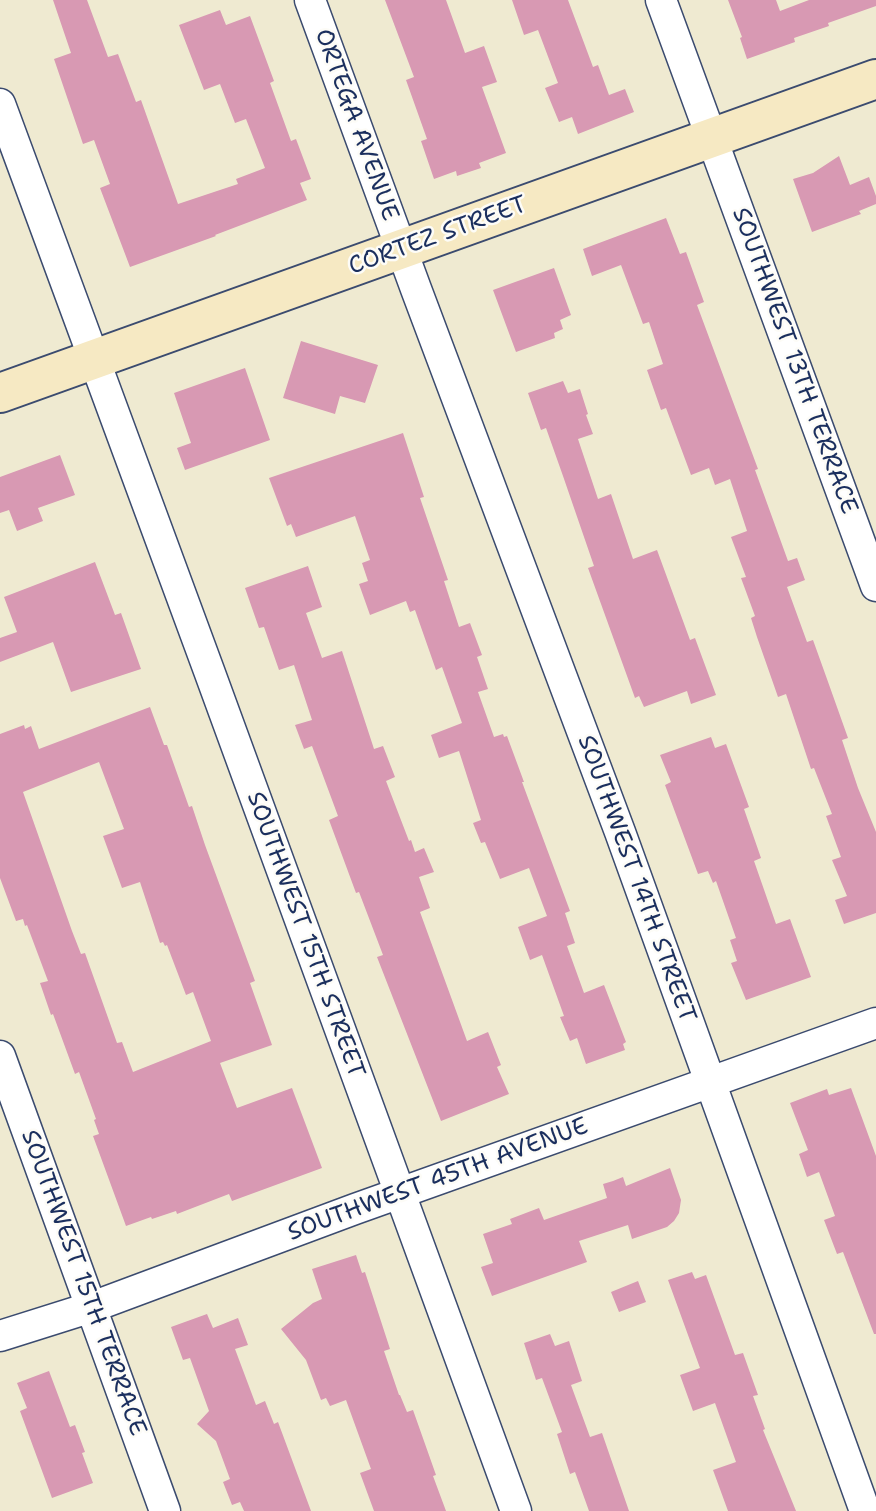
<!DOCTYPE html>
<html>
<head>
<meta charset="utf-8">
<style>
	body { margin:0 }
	canvas { display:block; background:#efead1 }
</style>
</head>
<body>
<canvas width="876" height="1511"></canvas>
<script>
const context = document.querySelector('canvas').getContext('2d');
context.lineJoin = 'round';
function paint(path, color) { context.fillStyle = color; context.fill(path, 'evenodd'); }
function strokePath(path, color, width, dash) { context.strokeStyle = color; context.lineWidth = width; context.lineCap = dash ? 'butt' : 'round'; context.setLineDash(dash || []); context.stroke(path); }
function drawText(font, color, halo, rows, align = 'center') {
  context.font = font + ' "Shantell Sans",sans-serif'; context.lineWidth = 5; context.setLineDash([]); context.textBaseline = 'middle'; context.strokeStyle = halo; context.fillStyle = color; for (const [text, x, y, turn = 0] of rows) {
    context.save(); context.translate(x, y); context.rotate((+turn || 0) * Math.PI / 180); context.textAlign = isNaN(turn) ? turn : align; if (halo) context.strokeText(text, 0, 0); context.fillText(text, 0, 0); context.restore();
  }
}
paint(new Path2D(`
	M 53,0 L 87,0 L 108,57 L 118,54 L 136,102 L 141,100 L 178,204 L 238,184 L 236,179 L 265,168 L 246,119 L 235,123 L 220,84 L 204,90 L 179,25 L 220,10 L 226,25 L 250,16 L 274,81 L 270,83 L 291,141 L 296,139 L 311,179 L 300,183 L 307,200 L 215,235 L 216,236 L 130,267 L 100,188 L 110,184 L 94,140 L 83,144 L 54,59 L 71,53 Z
	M 385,0 L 446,0 L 465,53 L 484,46 L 497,82 L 482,87 L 506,153 L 479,163 L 481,168 L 457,176 L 456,171 L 434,179 L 421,141 L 427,139 L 406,80 L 414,77 Z
	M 512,0 L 568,0 L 593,67 L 598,65 L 609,95 L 625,89 L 634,112 L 578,134 L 572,117 L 559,122 L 545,88 L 558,83 L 538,30 L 524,35 Z
	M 728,0 L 776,0 L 780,11 L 809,0 L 876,0 L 876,6 L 828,23 L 829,26 L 794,38 L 795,42 L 747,59 L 740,38 L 742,37 Z
	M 839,156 L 850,185 L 869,177 L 876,196 L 876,204 L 859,211 L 861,214 L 812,232 L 793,179 L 813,173 Z
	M 666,218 L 680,254 L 686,252 L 704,302 L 697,305 L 758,469 L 755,470 L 788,561 L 797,558 L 805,580 L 787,587 L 807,642 L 813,640 L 827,679 L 848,738 L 842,740 L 858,788 L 876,832 L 876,913 L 844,924 L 835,900 L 847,896 L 832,860 L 841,857 L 826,816 L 832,814 L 814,768 L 811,769 L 786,694 L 778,697 L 757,637 L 751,618 L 755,616 L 741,578 L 746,577 L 731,537 L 747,531 L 730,479 L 715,485 L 709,468 L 691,475 L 666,408 L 661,410 L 647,370 L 663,364 L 649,322 L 643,324 L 621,265 L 592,276 L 583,249 Z
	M 554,268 L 571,315 L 560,320 L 563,329 L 554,333 L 555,338 L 516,352 L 493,290 Z
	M 301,341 L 378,365 L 365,403 L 340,396 L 335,414 L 283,398 Z
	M 245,368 L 270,440 L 185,470 L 177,448 L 191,443 L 174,393 Z
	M 563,381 L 568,393 L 580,389 L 588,414 L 586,415 L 593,434 L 578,439 L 598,499 L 611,494 L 633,559 L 657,550 L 690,640 L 695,638 L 716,695 L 691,704 L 687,691 L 644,707 L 639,696 L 635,698 L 588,568 L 594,566 L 563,476 L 546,428 L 541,430 L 528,393 Z
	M 403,433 L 424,497 L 420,498 L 448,580 L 444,581 L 459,627 L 470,623 L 482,655 L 477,657 L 488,689 L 478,692 L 494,737 L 503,734 L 504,737 L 507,736 L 524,782 L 522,782 L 570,911 L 565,913 L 575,943 L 567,946 L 584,993 L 604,985 L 626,1042 L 623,1044 L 625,1050 L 586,1064 L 577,1038 L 570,1041 L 560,1017 L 564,1016 L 542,955 L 530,960 L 518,927 L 547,916 L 529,868 L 500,879 L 485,842 L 481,843 L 473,823 L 481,820 L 459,751 L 439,758 L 431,735 L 462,723 L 442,667 L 436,670 L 415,610 L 410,612 L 406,601 L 370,615 L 359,584 L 368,581 L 362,563 L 370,560 L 355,516 L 296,537 L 291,524 L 287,526 L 269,478 Z
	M 60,455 L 75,495 L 38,508 L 43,521 L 17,531 L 9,510 L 0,513 L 0,477 Z
	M 95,562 L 115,615 L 121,613 L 141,669 L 71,692 L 53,642 L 0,662 L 0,638 L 17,632 L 4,597 Z
	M 308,566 L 322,607 L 306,613 L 322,658 L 342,651 L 374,749 L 383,746 L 395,777 L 386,781 L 409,841 L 411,840 L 415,852 L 424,848 L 434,872 L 419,877 L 430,908 L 420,912 L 467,1041 L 488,1032 L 501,1065 L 497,1067 L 509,1094 L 441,1121 L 377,957 L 383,955 L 359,892 L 356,893 L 329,820 L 338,816 L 312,746 L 304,749 L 295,725 L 312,720 L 294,665 L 279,670 L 264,627 L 259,628 L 245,588 Z
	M 150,707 L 164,745 L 167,745 L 189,807 L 192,806 L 205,845 L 255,981 L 250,983 L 272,1045 L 220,1063 L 237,1108 L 292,1088 L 322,1168 L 232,1201 L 229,1194 L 177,1214 L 176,1211 L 152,1219 L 151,1217 L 126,1226 L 93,1136 L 99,1134 L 94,1120 L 96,1119 L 79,1072 L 75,1074 L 53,1014 L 51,1015 L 40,983 L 48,981 L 27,925 L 25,926 L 23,919 L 16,921 L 0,878 L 0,734 L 24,725 L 25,729 L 31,726 L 39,749 ZM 99,762 L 124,829 L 103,836 L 122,888 L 140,882 L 160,943 L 163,942 L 165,946 L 167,945 L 186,995 L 193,992 L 211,1041 L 133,1072 L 122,1042 L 117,1043 L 85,953 L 81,954 L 72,931 L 23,792 Z
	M 711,737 L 715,748 L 726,744 L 749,807 L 744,809 L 761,858 L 754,861 L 776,924 L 790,919 L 811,977 L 746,1000 L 731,963 L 737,961 L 730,940 L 736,938 L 716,881 L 713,883 L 708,871 L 698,874 L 665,785 L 671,782 L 660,755 Z
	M 851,1088 L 876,1156 L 876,1334 L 874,1334 L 843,1252 L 837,1254 L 824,1220 L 835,1216 L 819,1172 L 807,1177 L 799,1154 L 808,1150 L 790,1103 L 827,1089 L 829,1095 Z
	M 670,1168 L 681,1200 L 679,1213 L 674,1221 L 667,1227 L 632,1239 L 628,1225 L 579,1241 L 587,1262 L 492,1296 L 481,1267 L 493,1263 L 483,1234 L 512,1224 L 510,1219 L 539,1208 L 544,1220 L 607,1198 L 603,1184 L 613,1181 L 623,1177 L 626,1186 Z
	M 356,1255 L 362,1273 L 365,1272 L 390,1349 L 384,1351 L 399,1395 L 400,1395 L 407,1412 L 413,1410 L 436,1475 L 433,1476 L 446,1511 L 374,1511 L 360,1473 L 371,1469 L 346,1400 L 330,1406 L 326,1398 L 321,1400 L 306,1360 L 281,1329 L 313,1303 L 322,1299 L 312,1269 Z
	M 692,1272 L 695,1279 L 706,1275 L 735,1355 L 743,1353 L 758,1395 L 753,1396 L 765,1429 L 763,1430 L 796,1511 L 728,1511 L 713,1470 L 736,1462 L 715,1403 L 693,1411 L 680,1375 L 700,1368 L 668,1280 Z
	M 638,1281 L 646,1302 L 619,1312 L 611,1292 Z
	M 207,1314 L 213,1328 L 238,1318 L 248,1345 L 235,1349 L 256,1405 L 265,1401 L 274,1424 L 278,1422 L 311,1511 L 244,1511 L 240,1502 L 232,1505 L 223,1482 L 230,1479 L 216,1441 L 197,1424 L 209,1411 L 190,1358 L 183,1360 L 171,1327 Z
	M 550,1334 L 555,1346 L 569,1341 L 582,1381 L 571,1385 L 590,1437 L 602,1433 L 629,1511 L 589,1511 L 575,1472 L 570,1474 L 557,1434 L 562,1432 L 542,1378 L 536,1380 L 524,1343 Z
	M 49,1371 L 70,1427 L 75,1425 L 85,1452 L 82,1453 L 93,1483 L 52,1498 L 20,1411 L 27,1408 L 17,1383 Z`), '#d899b3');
const street = new Path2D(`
	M 310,0 L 416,289 L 620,832 L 865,1511
	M 661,0 L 876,586
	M 0,104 C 175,572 343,1042 516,1511
	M 0,1056 L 165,1511
	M 0,1336 L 92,1307 L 355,1209 L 876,1023`);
const secondary = new Path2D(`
	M 0,393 L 876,79`);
strokePath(street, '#3b4b6f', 33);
strokePath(secondary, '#3b4b6f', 42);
strokePath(street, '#fff', 30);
strokePath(secondary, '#f6e9c3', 38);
drawText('24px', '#1b2f5e', '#fdfcf7', [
	["ORTEGA AVENUE",356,125,70],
	["CORTEZ STREET",438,236,-20],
	["SOUTHWEST 13TH TERRACE",794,361,70],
	["SOUTHWEST 14TH STREET",636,879,70],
	["SOUTHWEST 15TH STREET",305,935,70],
	["SOUTHWEST 45TH AVENUE",438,1180,-20],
	["SOUTHWEST 15TH TERRACE",83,1283,70]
]);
</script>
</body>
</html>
